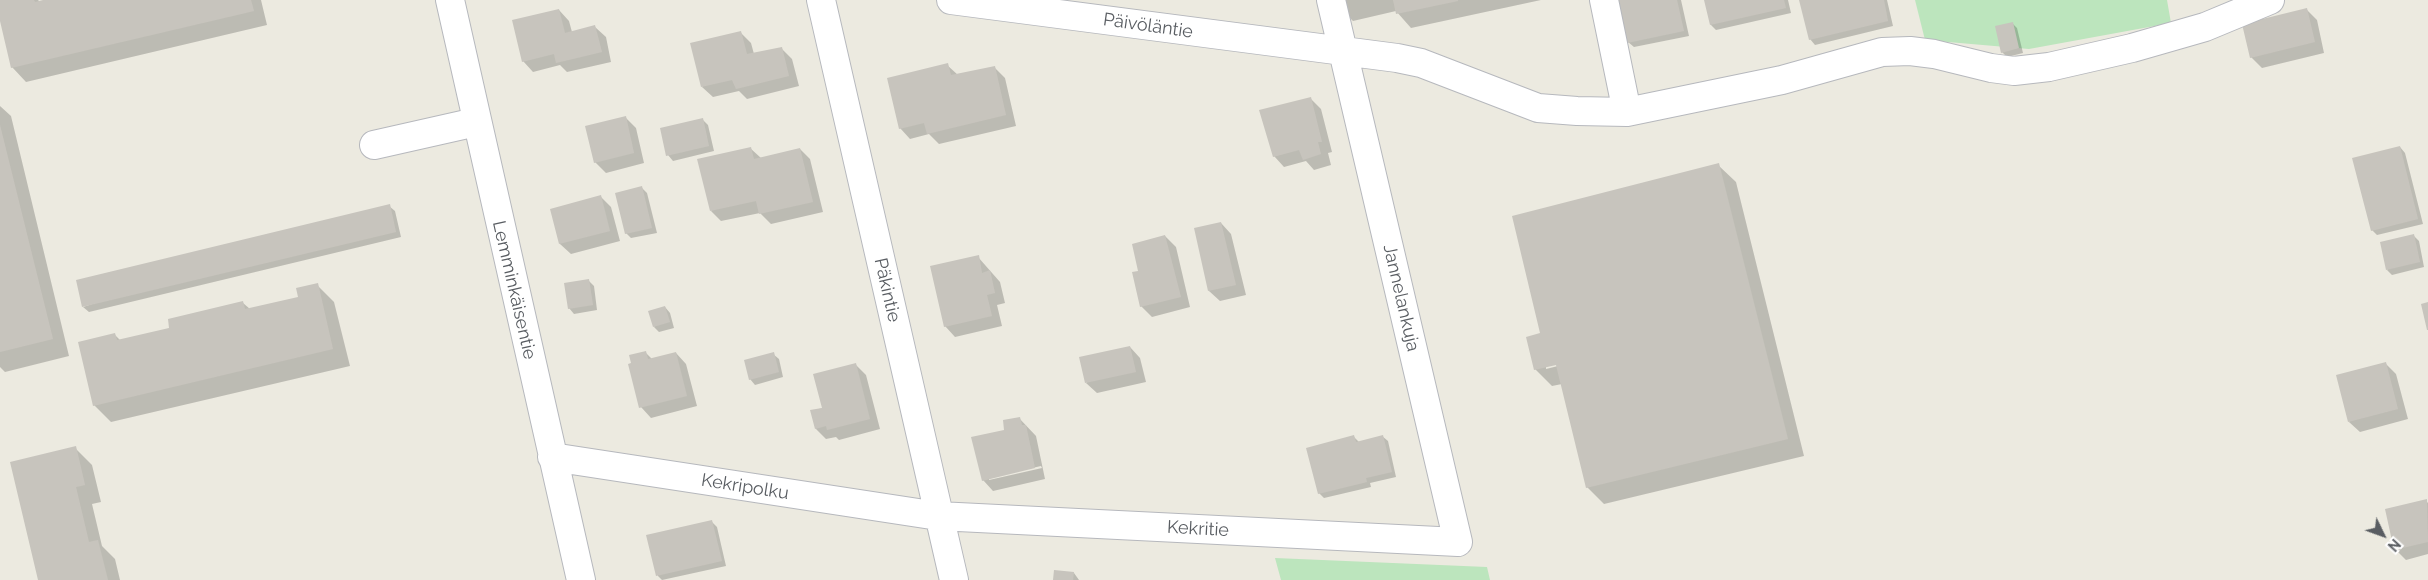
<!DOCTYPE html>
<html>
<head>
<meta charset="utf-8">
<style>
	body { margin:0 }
	#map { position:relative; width:2428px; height:580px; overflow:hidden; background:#eceae0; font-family:Raleway,sans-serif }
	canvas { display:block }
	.north { position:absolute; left:2358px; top:510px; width:50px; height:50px; -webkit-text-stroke:4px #fff; paint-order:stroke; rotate:132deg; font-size:14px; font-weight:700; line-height:20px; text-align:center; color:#595d62 }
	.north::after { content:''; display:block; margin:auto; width:18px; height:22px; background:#595d62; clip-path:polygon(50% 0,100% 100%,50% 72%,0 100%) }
</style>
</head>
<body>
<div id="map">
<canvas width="2428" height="580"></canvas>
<div class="north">N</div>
</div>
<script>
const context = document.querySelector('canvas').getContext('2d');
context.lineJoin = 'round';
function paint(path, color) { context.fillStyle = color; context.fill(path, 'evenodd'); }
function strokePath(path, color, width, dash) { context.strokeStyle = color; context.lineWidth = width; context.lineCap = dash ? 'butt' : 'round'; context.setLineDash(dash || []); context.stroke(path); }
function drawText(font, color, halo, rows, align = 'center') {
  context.font = font + ' Raleway,sans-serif'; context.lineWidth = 5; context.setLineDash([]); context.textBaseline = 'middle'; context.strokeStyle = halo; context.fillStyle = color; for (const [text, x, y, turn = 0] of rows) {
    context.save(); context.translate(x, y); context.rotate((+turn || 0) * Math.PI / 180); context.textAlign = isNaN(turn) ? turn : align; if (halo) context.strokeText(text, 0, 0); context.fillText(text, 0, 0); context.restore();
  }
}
paint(new Path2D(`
	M 1915,0 L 2167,0 L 2171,23 L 2029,49 L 1925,40 Z
	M 1275,558 L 1487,567 L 1490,580 L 1281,580 Z`), '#bce5bd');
paint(new Path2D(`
	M 6,0 L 38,0 L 40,2 L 49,0 L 261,0 L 267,25 L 26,82 L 12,67 L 0,15 L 0,1 Z
	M 1337,0 L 1541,0 L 1411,28 L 1396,11 L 1353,21 L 1339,7 Z
	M 1619,0 L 1681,0 L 1689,36 L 1634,47 L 1628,42 Z
	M 1705,0 L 1788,0 L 1791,13 L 1716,30 L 1711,25 Z
	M 1801,0 L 1887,0 L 1893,26 L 1815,45 L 1810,39 Z
	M 559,10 L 569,21 L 572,32 L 595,27 L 606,37 L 611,62 L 567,72 L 560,65 L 533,72 L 523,61 Z
	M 2307,10 L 2317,20 L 2324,53 L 2262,68 L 2251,57 Z
	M 2012,23 L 2017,28 L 2023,53 L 2007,57 L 2002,52 Z
	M 740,32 L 751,43 L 754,54 L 781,48 L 792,59 L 799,86 L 747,99 L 739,91 L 713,97 L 702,87 Z
	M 947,65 L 958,75 L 994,67 L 1005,78 L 1016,126 L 939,144 L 929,134 L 910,139 L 900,128 Z
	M 1311,99 L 1321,109 L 1332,152 L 1328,153 L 1331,165 L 1314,170 L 1306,161 L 1284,167 L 1274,156 Z
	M 0,106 L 11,116 L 69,356 L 5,372 L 0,367 Z
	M 626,118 L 636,128 L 644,163 L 606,173 L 595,162 Z
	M 702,119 L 708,125 L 714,151 L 673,161 L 668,155 Z
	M 2400,147 L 2405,153 L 2423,224 L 2377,235 L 2372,230 Z
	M 750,148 L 761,158 L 800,149 L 810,159 L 823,212 L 771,224 L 760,213 L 721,221 L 711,211 Z
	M 1718,165 L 1736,182 L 1804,456 L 1604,504 L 1587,487 L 1562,384 L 1552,386 L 1535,369 L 1542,334 ZM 1561,362 L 1562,365 L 1546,369 L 1546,366 Z
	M 642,188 L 647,193 L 657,233 L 631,238 L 626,233 Z
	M 601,197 L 611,207 L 620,241 L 571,254 L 560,244 L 551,210 Z
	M 389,206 L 395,211 L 401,237 L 89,312 L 83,307 Z
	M 1221,223 L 1231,234 L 1246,295 L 1220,301 L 1209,291 Z
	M 2413,235 L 2419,241 L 2424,267 L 2392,275 L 2387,270 Z
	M 1165,236 L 1176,247 L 1190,307 L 1152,317 L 1141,306 L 1139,272 Z
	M 978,257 L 1000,282 L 1005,303 L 997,305 L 1002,326 L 955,337 L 945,326 Z
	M 588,280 L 594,286 L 597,310 L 574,314 L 569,308 Z
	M 317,285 L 334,302 L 350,366 L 111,422 L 94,405 L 114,334 L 121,341 L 171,328 L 243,303 L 250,309 L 300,298 Z
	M 665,307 L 670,313 L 674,328 L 659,332 L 654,327 Z
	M 1130,347 L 1140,358 L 1146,382 L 1097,393 L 1086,383 Z
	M 645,352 L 652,359 L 676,353 L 686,364 L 697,406 L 651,418 L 641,407 Z
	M 773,354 L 779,359 L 783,377 L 755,385 L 750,379 Z
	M 2385,363 L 2396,374 L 2408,419 L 2360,432 L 2349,422 Z
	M 855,364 L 866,375 L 880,429 L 839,440 L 836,437 L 826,439 L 816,429 L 811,411 L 823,408 Z
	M 1019,418 L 1036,436 L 1045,479 L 993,491 L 983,480 L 1006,430 ZM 1041,466 L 1042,468 L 989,480 L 989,478 Z
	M 1382,436 L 1388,441 L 1396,477 L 1370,483 L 1371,487 L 1324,498 L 1319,493 L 1354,437 L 1359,442 Z
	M 75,448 L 92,465 L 101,502 L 92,504 L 102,546 L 115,559 L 120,580 L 40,580 Z
	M 2426,501 L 2428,503 L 2428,554 L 2406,560 L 2395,549 Z
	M 712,522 L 717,527 L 726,566 L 662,580 L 658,576 L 648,536 Z
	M 1074,573 L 1079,580 L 1054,580 Z`), '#0003');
paint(new Path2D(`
	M 0,0 L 34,0 L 35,2 L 43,0 L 251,0 L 254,11 L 11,68 L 0,21 Z
	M 1393,0 L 1458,0 L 1458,1 L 1396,14 Z
	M 1617,0 L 1677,0 L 1684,31 L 1627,43 Z
	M 1704,0 L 1784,0 L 1786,8 L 1710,25 Z
	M 1799,0 L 1884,0 L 1888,21 L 1809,40 Z
	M 2307,8 L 2315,42 L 2250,58 L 2242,24 Z
	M 559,9 L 565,33 L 595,25 L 602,52 L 556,63 L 554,54 L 522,62 L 512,20 Z
	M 2013,22 L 2019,48 L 2001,53 L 1995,26 Z
	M 741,31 L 747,54 L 782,47 L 789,76 L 736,89 L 732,80 L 701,87 L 690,43 Z
	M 948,63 L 951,75 L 995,66 L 1006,115 L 927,134 L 924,123 L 899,129 L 887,78 Z
	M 1311,97 L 1322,142 L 1318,142 L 1321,154 L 1303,160 L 1299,150 L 1273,157 L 1259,110 Z
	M 626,116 L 634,153 L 594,163 L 585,126 Z
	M 703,118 L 709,146 L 666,156 L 660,128 Z
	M 0,125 L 53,339 L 0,352 Z
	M 2400,146 L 2418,219 L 2371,231 L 2352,158 Z
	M 751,147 L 754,159 L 800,148 L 813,202 L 759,214 L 756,201 L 710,211 L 697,159 Z
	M 1719,163 L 1788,439 L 1586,488 L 1556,365 L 1534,370 L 1526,337 L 1540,333 L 1512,216 Z
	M 642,186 L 652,228 L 625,234 L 615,193 Z
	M 601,195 L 610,231 L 559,244 L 550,209 Z
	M 390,204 L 396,232 L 82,307 L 76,280 Z
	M 1221,222 L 1236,285 L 1208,291 L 1194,228 Z
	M 2414,234 L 2420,262 L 2386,270 L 2380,242 Z
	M 1165,235 L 1181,297 L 1140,307 L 1132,272 L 1138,271 L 1132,244 Z
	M 979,255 L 982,273 L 990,270 L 995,293 L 987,295 L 992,316 L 944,327 L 930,266 Z
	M 589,279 L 593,305 L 568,309 L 564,283 Z
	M 318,283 L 333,349 L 93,406 L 78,342 L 115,333 L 117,340 L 169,328 L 168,319 L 243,301 L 245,309 L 298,297 L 296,288 Z
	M 2428,302 L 2428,330 L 2427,330 L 2421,304 Z
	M 665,306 L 670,322 L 653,327 L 648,311 Z
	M 1130,346 L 1136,372 L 1085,383 L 1079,357 Z
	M 646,351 L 648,359 L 676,352 L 687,396 L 639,408 L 628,364 L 631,363 L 629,355 Z
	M 774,352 L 779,372 L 749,380 L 744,360 Z
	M 2386,362 L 2398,409 L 2348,422 L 2336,375 Z
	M 856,363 L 870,419 L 827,430 L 826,426 L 815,429 L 810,410 L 822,408 L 813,374 Z
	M 1020,417 L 1022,425 L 1026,425 L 1035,468 L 982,481 L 971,437 L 1004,430 L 1003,420 Z
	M 1354,435 L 1356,442 L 1383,435 L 1392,472 L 1366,478 L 1367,482 L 1318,494 L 1306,448 Z
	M 76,446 L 85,485 L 76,487 L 89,542 L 98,540 L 108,580 L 38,580 L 10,462 Z
	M 2427,499 L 2428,542 L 2394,550 L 2385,509 Z
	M 712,520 L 722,561 L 656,576 L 646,535 Z
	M 1054,570 L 1074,572 L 1073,580 L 1053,580 Z`), '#c7c4bd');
const minor = new Path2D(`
	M 450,0 L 581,580
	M 821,0 L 954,580
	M 951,0 L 1397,58 L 1421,63 L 1538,108 L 1577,111 L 1627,112 L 1782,80 L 1882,52 L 1910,51 L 1934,54 L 1991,68 L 2014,71 L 2049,67 L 2132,48 L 2205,27 L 2270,0
	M 1604,0 L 1627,112
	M 374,145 L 476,122
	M 552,457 L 938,516 L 1458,542 L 1331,0`);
strokePath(minor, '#b6b8bd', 30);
strokePath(minor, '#fff', 28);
drawText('18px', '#595d62', '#fff', [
	["Päivöläntie",1148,26,8],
	["Lemminkäisentie",514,290,77],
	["Päkintie",887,290,77],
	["Jannelankuja",1401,298,77],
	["Kekripolku",745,487,9],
	["Kekritie",1198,529,3]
]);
</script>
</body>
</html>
